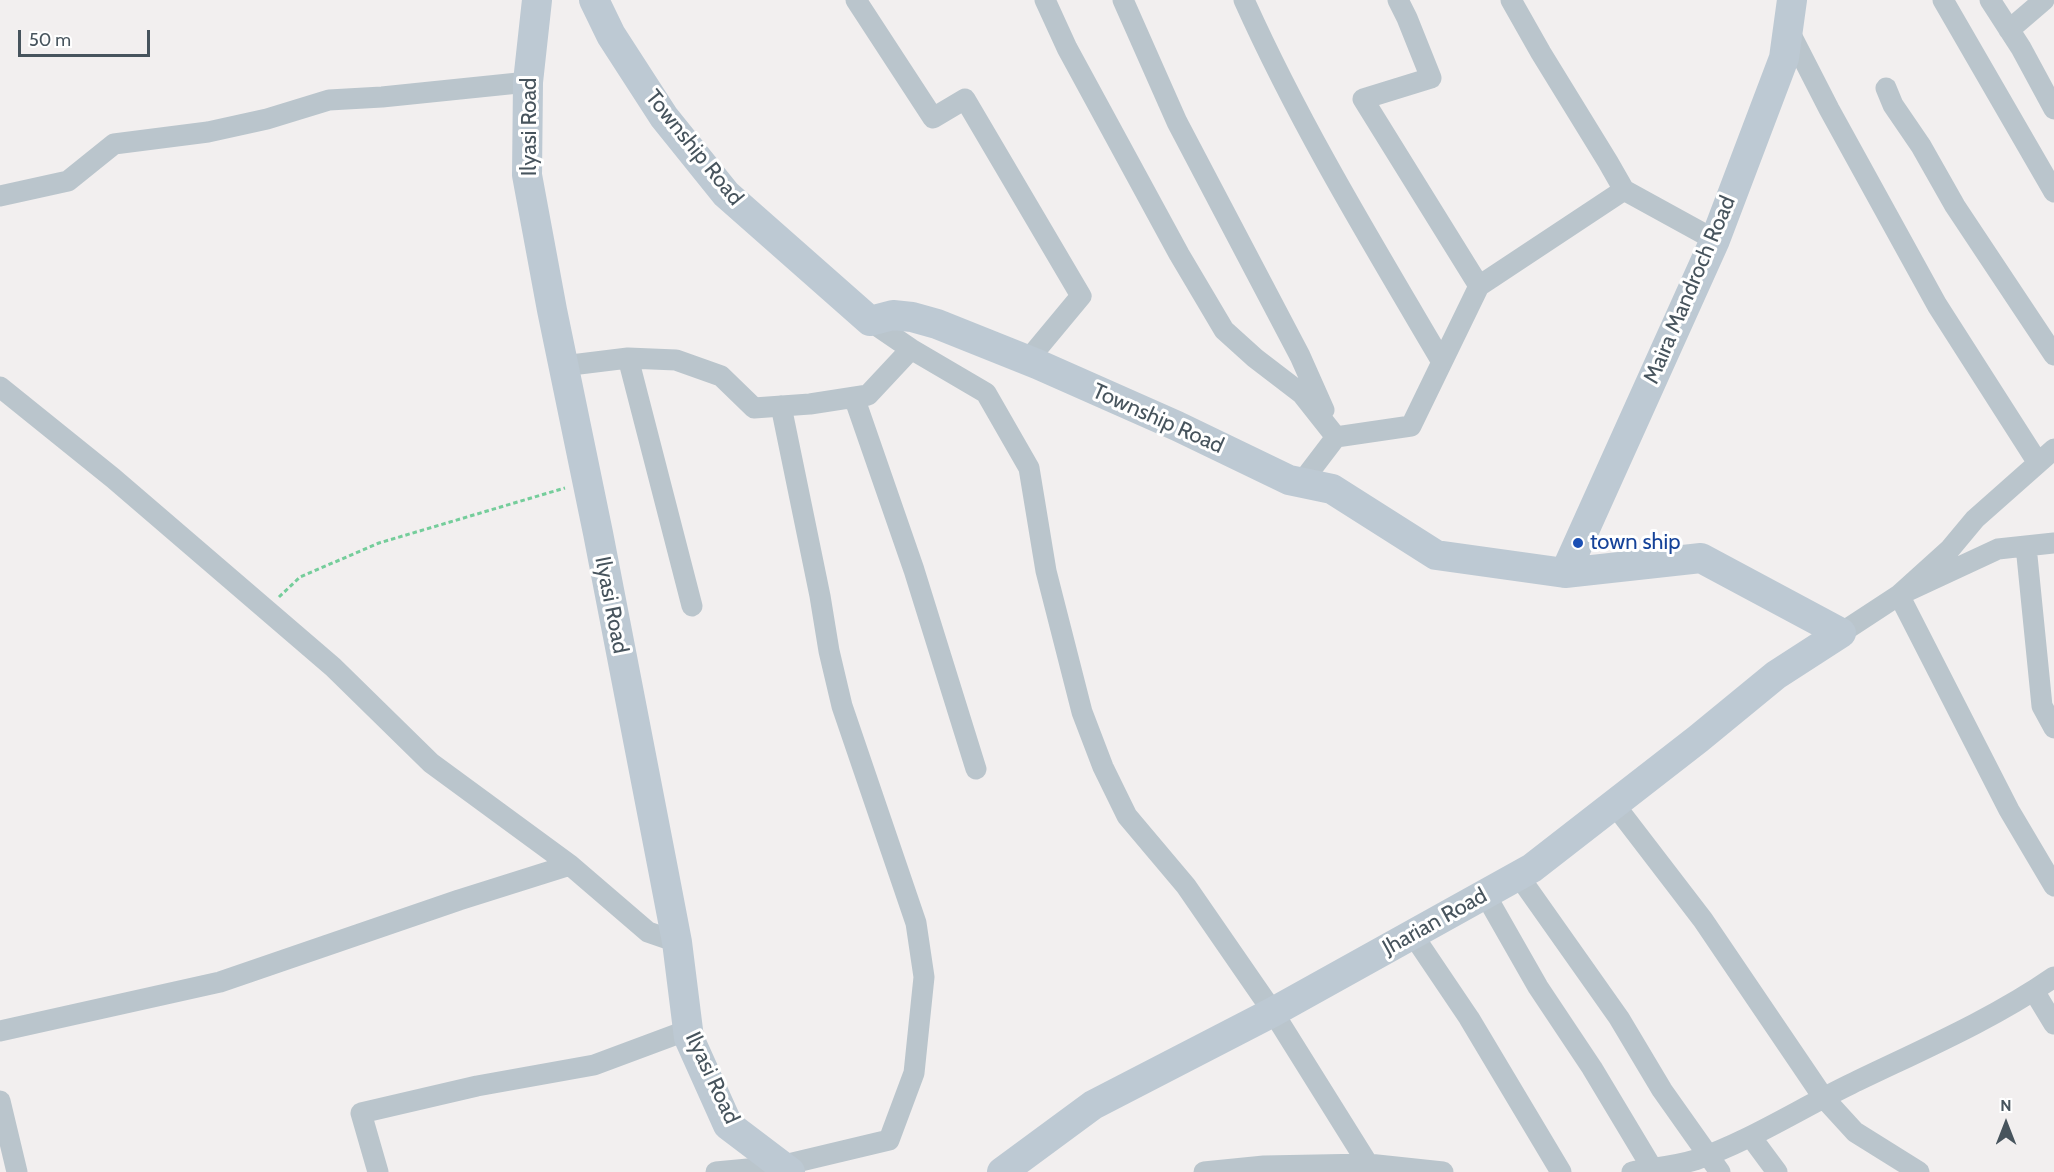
<!DOCTYPE html>
<html>
<head>
<meta charset="utf-8">
<style>
	body { margin:0 }
	#map { position:relative; width:2054px; height:1172px; overflow:hidden; background:#f2efef; font-family:Cabin,sans-serif }
	canvas { display:block }
	.north { position:absolute; left:1976px; top:1094px; width:60px; height:60px; -webkit-text-stroke:4px #fff; paint-order:stroke; rotate:0deg; font-size:16px; font-weight:700; line-height:24px; text-align:center; color:#47545d }
	.north::after { content:''; display:block; margin:auto; width:21px; height:27px; background:#47545d; clip-path:polygon(50% 0,100% 100%,50% 72%,0 100%) }
	.scale { position:absolute; left:18px; top:30px; width:132px; height:27px; box-sizing:border-box; border:3px solid #47545d; border-top:0; padding-left:8px; font-size:18px; line-height:21px; white-space:nowrap; color:#47545d; -webkit-text-stroke:4px #fff; paint-order:stroke }
</style>
</head>
<body>
<div id="map">
<canvas width="2054" height="1172"></canvas>
<div class="north">N</div>
<div class="scale">50 m</div>
</div>
<script>
const context = document.querySelector('canvas').getContext('2d');
context.lineJoin = 'round';
function strokePath(path, color, width, dash) { context.strokeStyle = color; context.lineWidth = width; context.lineCap = dash ? 'butt' : 'round'; context.setLineDash(dash || []); context.stroke(path); }
function drawText(font, color, halo, rows, align = 'center') {
  context.font = font + ' Cabin,sans-serif'; context.lineWidth = 6; context.setLineDash([]); context.textBaseline = 'middle'; context.strokeStyle = halo; context.fillStyle = color; for (const [text, x, y, turn = 0] of rows) {
    context.save(); context.translate(x, y); context.rotate((+turn || 0) * Math.PI / 180); context.textAlign = isNaN(turn) ? turn : align; if (halo) context.strokeText(text, 0, 0); context.fillText(text, 0, 0); context.restore();
  }
}
strokePath(new Path2D(`
	M 279,597 L 300,577 L 379,543 L 565,488`), '#75cd9b', 3, [4.5, 3]);
strokePath(new Path2D(`
	M 856,0 L 933,118 L 965,99 L 1081,296 L 1027,361
	M 1045,0 L 1067,48 L 1179,254 L 1224,330 L 1255,358 L 1302,394 L 1336,437
	M 1123,0 L 1177,122 L 1300,356 L 1324,410
	M 1244,0 C 1300,125 1372,243 1442,362
	M 1398,0 L 1407,18 L 1431,78 L 1363,99 L 1479,286
	M 1511,0 L 1541,53 L 1608,162 L 1624,190
	M 1943,0 L 2054,192
	M 1990,0 L 2021,48 L 2054,109
	M 1788,29 L 1829,109 L 1937,305 L 2038,463
	M 2009,30 L 2044,0
	M 1886,88 L 1893,105 L 1921,146 L 1955,206 L 2054,355
	M 0,196 L 68,181 L 114,144 L 208,132 L 267,119 L 329,100 L 382,97 L 528,82
	M 870,321 L 911,349 L 986,393 L 1029,468 L 1046,571 L 1082,712 L 1103,767 L 1127,816 L 1186,886 L 1273,1012 L 1373,1172
	M 628,358 L 692,606
	M 563,366 L 628,358 L 676,360 L 721,376 L 754,408 L 810,404 L 868,395 L 911,349
	M 0,387 L 113,478 L 333,667 L 431,763 L 570,865 L 648,932 L 677,942
	M 854,397 L 914,570 L 976,769
	M 1301,483 L 1336,437 L 1411,426 L 1479,286 L 1624,190 L 1715,240
	M 2054,543 L 1998,549 L 1899,595 L 2009,810 L 2054,886
	M 2026,546 L 2042,706 L 2054,728
	M 1841,633 L 1899,595 L 1950,549 L 1975,519 L 2054,449
	M 1614,804 L 1703,920 L 1823,1097 L 1855,1132 L 1919,1172
	M 1518,875 L 1619,1018 L 1662,1090 L 1720,1172
	M 1485,894 L 1538,987 L 1592,1068 L 1652,1168
	M 1413,935 L 1469,1018 L 1561,1172
	M 2034,991 L 2054,1024
	M 0,1031 L 220,982 L 459,900 L 570,865
	M 0,1101 L 17,1172
	M 1751,1137 L 1777,1172
	M 378,1172 L 361,1113 L 477,1086 L 594,1065 L 688,1030
	M 716,1172 L 780,1166 L 889,1140 L 914,1073 L 924,977 L 916,923 L 842,706 L 829,651 L 820,596 L 781,406
	M 1204,1172 L 1264,1166 L 1368,1164 L 1443,1172
	M 1632,1172 C 1653,1168 1675,1166 1695,1160 C 1750,1141 1799,1109 1851,1084 C 1919,1051 1992,1020 2054,977`), '#bac5cc', 21);
strokePath(new Path2D(`
	M 537,0 L 528,82 L 527,175 L 552,310 L 598,533 L 663,869 L 677,942 L 689,1038 L 728,1125 L 790,1172
	M 594,0 L 611,35 L 664,117 L 726,194 L 870,321 L 893,315 L 912,317 L 937,324 L 1037,364 L 1177,426 L 1289,480 L 1332,489 L 1436,555 L 1565,573 L 1701,558 L 1841,633 L 1776,675 L 1698,739 L 1532,868 L 1273,1012 L 1093,1105 L 1002,1172
	M 1565,573 L 1715,240 L 1784,58 L 1792,0`), '#bdc9d3', 30);
for (const [x, y, r, color] of [
	[1578,543,6,"#1a4fb4"]
]) { const dot = new Path2D(); dot.arc(x, y, r, 0, 2 * Math.PI); context.fillStyle = color; context.fill(dot); strokePath(dot, '#fff', 2); }
drawText('22px', '#47545d', '#fff', [
	["Ilyasi Road",530,127,-90],
	["Township Road",694,148,51],
	["Maira Mandroch Road",1690,290,-67],
	["Township Road",1158,419,24],
	["Ilyasi Road",611,605,79],
	["Jharian Road",1435,922,-29],
	["Ilyasi Road",712,1078,65]
]);
drawText('22px', '#164399', '#fff', [
	["town ship",1590,543]
], 'left');
</script>
</body>
</html>
